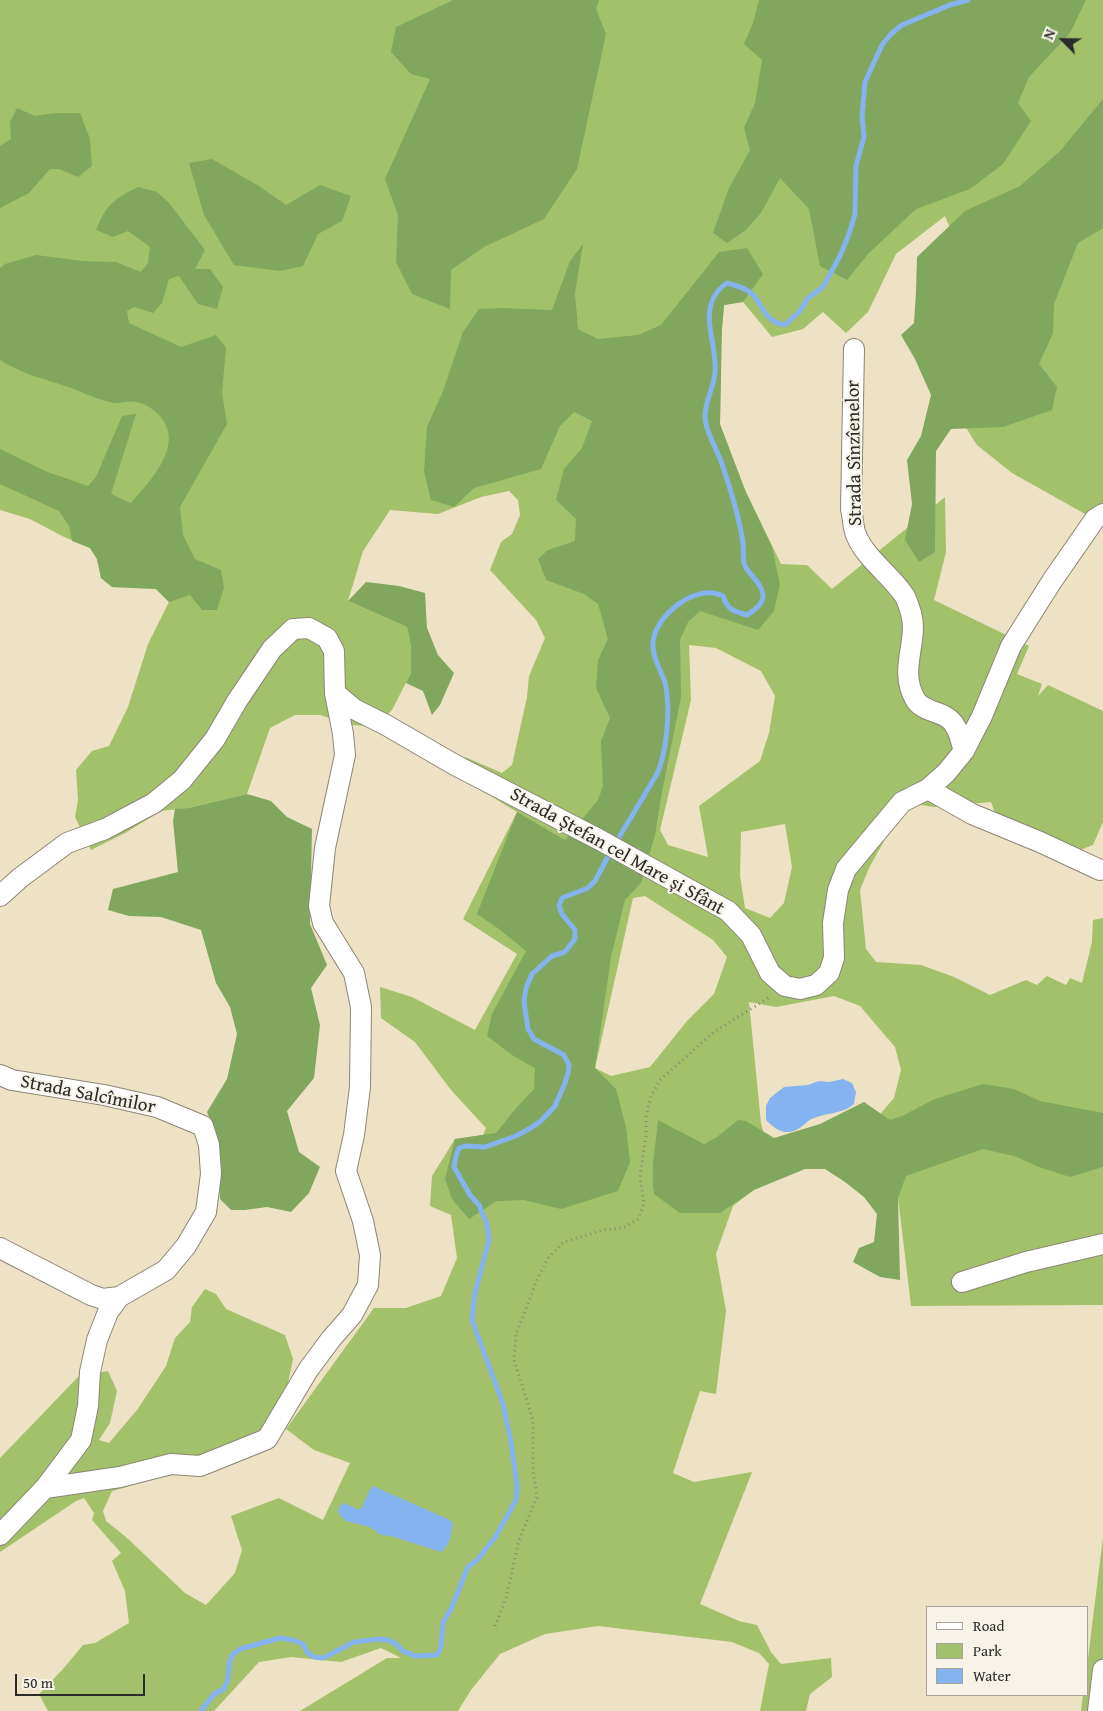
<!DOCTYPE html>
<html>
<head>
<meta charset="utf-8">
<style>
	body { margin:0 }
	#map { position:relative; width:1103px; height:1711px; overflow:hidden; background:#ede2c3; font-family:"Gentium Book Plus",serif }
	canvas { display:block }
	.legend { position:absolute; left:926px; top:1606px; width:162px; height:90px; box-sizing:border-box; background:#f7f3e8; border:1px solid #a5a39c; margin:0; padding:6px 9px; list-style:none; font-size:15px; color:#2b2b2b }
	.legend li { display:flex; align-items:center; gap:10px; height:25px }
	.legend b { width:25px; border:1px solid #a5a39c }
	.north { position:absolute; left:1038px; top:15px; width:50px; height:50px; -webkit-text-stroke:4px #f7f3e8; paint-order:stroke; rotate:293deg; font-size:14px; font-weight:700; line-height:20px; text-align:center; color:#2b2b2b }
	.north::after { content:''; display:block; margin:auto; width:18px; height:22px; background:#2b2b2b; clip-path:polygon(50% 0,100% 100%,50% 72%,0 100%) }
	.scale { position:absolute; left:15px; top:1674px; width:130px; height:22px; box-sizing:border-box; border:2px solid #2b2b2b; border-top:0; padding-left:6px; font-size:15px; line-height:18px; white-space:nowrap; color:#2b2b2b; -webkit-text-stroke:4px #f7f3e8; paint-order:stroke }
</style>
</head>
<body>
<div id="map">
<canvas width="1103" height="1711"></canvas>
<ul class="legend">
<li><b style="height:6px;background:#fff"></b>Road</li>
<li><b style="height:14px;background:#a2c16a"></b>Park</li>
<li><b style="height:14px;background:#85b3ef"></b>Water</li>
</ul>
<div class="north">N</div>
<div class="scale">50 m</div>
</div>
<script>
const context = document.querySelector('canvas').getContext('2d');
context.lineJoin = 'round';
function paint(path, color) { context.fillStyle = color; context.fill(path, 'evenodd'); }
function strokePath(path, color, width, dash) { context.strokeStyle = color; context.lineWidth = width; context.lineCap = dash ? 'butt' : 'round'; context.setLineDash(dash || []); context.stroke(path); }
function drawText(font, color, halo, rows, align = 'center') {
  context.font = font + ' "Gentium Book Plus",serif'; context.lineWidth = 4; context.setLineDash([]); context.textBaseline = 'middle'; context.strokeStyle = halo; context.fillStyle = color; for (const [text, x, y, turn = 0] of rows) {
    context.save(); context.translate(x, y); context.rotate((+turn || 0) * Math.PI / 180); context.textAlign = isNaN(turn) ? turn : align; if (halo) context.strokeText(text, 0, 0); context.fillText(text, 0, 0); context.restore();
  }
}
paint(new Path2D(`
	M 0,0 L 1103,0 L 1103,524 L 1012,473 L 977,445 L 965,426 L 975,290 L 945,216 L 896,254 L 868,312 L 846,333 L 823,312 L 803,329 L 772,337 L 743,302 L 724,305 L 721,338 L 720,425 L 745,490 L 781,564 L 807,565 L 832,589 L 945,497 L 946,552 L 934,600 L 1029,646 L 1017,674 L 1042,684 L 1038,696 L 1048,685 L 1103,711 L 1103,822 L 1093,845 L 1077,851 L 995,813 L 991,802 L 935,807 L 913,804 L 894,823 L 869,868 L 860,890 L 866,949 L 876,962 L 921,965 L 954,977 L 990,995 L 1026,980 L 1037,985 L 1047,976 L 1066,985 L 1070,978 L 1082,983 L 1092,942 L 1093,920 L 1103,918 L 1103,1305 L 911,1306 L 895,1172 L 814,1156 L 774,1174 L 733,1206 L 716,1254 L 726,1311 L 716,1394 L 700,1391 L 673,1473 L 694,1482 L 752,1472 L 700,1604 L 739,1621 L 757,1625 L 771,1652 L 781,1664 L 831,1658 L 832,1677 L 810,1694 L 806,1711 L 760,1711 L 769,1664 L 759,1653 L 732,1642 L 598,1626 L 545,1634 L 500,1654 L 471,1690 L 458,1711 L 300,1711 L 387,1658 L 401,1658 L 381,1648 L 341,1662 L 291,1657 L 259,1662 L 214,1711 L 48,1711 L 39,1694 L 63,1669 L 83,1645 L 95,1643 L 129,1623 L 125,1591 L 112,1561 L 121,1553 L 92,1520 L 94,1513 L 84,1498 L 76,1501 L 0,1552 L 0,1458 L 79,1376 L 108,1371 L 117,1391 L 110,1423 L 99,1440 L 109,1443 L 137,1410 L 166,1366 L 175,1338 L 190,1322 L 192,1307 L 205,1289 L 216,1294 L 226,1309 L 285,1335 L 293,1359 L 288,1383 L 278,1411 L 262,1434 L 199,1461 L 118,1473 L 127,1487 L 112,1491 L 103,1511 L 106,1521 L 126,1537 L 185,1593 L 206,1605 L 235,1573 L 242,1550 L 231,1516 L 279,1498 L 323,1520 L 350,1463 L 314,1450 L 286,1429 L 374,1308 L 406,1308 L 441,1296 L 457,1258 L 451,1215 L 430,1206 L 432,1176 L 455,1139 L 483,1135 L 486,1128 L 451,1090 L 415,1042 L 381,1018 L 380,987 L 412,997 L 475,1030 L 517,954 L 463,919 L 517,812 L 461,778 L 465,757 L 502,773 L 512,765 L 527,697 L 529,676 L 545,638 L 536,620 L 490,570 L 501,542 L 512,534 L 520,515 L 518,500 L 509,491 L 481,497 L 438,514 L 390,510 L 363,551 L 348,601 L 407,627 L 411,647 L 411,673 L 392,710 L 376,727 L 353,725 L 320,715 L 295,715 L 270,728 L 247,794 L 188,808 L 161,811 L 125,833 L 91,850 L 75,817 L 78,800 L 76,770 L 92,751 L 109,746 L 128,707 L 148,644 L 169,602 L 156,589 L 112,587 L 101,578 L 97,559 L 90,548 L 62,536 L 30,519 L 0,510 ZM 689,645 L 716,648 L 761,671 L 775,696 L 769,733 L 760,761 L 699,806 L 708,857 L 668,845 L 660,830 L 691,700 ZM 785,824 L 792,867 L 784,903 L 770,918 L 745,908 L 740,876 L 741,832 ZM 645,896 L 713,940 L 727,957 L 714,994 L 687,1021 L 650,1067 L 611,1076 L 595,1068 L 633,898 ZM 834,996 L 860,1006 L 895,1047 L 901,1070 L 894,1098 L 877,1118 L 767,1146 L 761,1123 L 749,1002 L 776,1007 Z
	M 1103,1537 L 1103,1711 L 1081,1711 L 1083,1695 L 1087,1695 L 1087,1667 Z`), '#a2c16a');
paint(new Path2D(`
	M 453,0 L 599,0 L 596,9 L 606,34 L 577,169 L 544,219 L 484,247 L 451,270 L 450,309 L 412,294 L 396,262 L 398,215 L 385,179 L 430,79 L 411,74 L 391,52 L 396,27 Z
	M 759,0 L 1086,0 L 1070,33 L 1029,77 L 1018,103 L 1031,121 L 1003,164 L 970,189 L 916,209 L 868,254 L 847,280 L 820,266 L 809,209 L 780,178 L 761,213 L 746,230 L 727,243 L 713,233 L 729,188 L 750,150 L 744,128 L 755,103 L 762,60 L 744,44 L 753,23 Z
	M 1103,99 L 1103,228 L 1078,243 L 1054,304 L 1053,333 L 1039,364 L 1057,387 L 1052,410 L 1003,427 L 951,429 L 936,451 L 935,552 L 919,562 L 905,540 L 912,504 L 907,460 L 921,436 L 931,395 L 915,359 L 901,335 L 914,323 L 916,292 L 917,257 L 965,211 L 1020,186 L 1060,151 Z
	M 17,108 L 35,116 L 56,113 L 80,113 L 90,139 L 92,166 L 78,177 L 59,169 L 50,169 L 29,193 L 0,208 L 0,146 L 11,139 L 10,122 Z
	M 212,159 L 259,186 L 286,205 L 320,185 L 351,196 L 342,221 L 318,234 L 303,266 L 280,271 L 234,265 L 204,215 L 189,163 Z
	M 138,187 L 157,192 L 169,203 L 205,250 L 195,269 L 210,269 L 223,287 L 217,309 L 198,304 L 179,276 L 169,279 L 162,303 L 153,313 L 134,307 L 127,311 L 129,323 L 181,347 L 216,335 L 226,348 L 222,393 L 227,424 L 180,507 L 183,535 L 195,559 L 221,570 L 224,588 L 217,610 L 202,610 L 190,595 L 169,602 L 156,589 L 112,587 L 101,578 L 97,559 L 90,548 L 72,541 L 69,526 L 59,511 L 0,484 L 0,449 L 45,471 L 88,486 L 96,477 L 122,416 L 136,414 L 111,494 L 131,503 C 151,480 186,444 159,415 C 153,409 144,403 136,402 C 127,400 118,405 110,402 C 97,399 86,394 74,389 C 49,380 23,375 0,360 L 0,268 L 5,264 L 36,255 L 82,261 L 116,262 L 141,272 L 148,263 L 150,247 L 128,231 L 113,237 L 96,230 C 106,205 114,199 138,187 Z
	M 583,244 L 575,293 L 578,329 L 598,339 L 638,335 L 661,325 L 719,252 L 747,248 L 763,274 L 743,302 L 724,305 L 722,329 L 720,424 L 745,490 L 772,547 L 780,585 L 774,611 L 758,630 L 700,611 L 688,622 L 680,640 L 681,697 L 662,792 L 655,835 L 641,883 L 625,900 L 611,957 L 595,1068 L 616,1089 L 626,1127 L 630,1162 L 618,1191 L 561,1209 L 524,1200 L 497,1201 L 469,1219 L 452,1199 L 445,1179 L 455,1139 L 496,1133 L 517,1107 L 534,1089 L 535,1068 L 512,1055 L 487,1036 L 492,1014 L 526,951 L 499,929 L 477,914 L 517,812 L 565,840 L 598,800 L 603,786 L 601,741 L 610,718 L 596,688 L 598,660 L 608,639 L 598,604 L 584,594 L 546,580 L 538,559 L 548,550 L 575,541 L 576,519 L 556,500 L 564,469 L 582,448 L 592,421 L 574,412 L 560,426 L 541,469 L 474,488 L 454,507 L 431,500 L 424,472 L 427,427 L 443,391 L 463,332 L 479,309 L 502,308 L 552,310 L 570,261 Z
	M 366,582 L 399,586 L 425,593 L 427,628 L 438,655 L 454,673 L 440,705 L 432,715 L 423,691 L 406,683 L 411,673 L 411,647 L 407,627 L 348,601 Z
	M 247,794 L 271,801 L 287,817 L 312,829 L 310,924 L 327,965 L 311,988 L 320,1025 L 314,1078 L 287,1111 L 299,1152 L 320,1167 L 309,1193 L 291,1212 L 267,1207 L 245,1210 L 231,1210 L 220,1199 L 219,1144 L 207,1112 L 227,1079 L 237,1034 L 230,1007 L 216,983 L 201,930 L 161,917 L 129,916 L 108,910 L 113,889 L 178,872 L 173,821 L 175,809 L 188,808 Z
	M 983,1084 L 1014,1089 L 1040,1101 L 1103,1113 L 1103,1167 L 1070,1177 L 1039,1167 L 1014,1156 L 983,1149 L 906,1176 L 898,1198 L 900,1280 L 880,1277 L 853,1262 L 859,1248 L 874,1242 L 877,1214 L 864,1197 L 845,1182 L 825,1169 L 805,1169 L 754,1190 L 720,1213 L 680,1213 L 654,1194 C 650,1170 656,1144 658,1120 L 704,1144 L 717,1137 L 738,1120 L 746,1121 L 774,1138 L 820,1124 L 864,1102 L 890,1120 L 902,1116 L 935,1099 Z`), '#81a75e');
paint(new Path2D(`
	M 843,1079 L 852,1083 L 856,1092 L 854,1104 C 841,1115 825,1112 810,1120 C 802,1125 797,1133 786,1132 C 779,1132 771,1125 766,1120 L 766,1106 L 770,1098 L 784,1087 L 808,1085 L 819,1081 L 829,1082 Z
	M 373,1486 L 450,1520 L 453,1524 C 451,1535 450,1545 441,1552 L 391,1536 L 381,1535 L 370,1527 L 346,1521 L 341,1517 L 338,1511 L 340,1506 L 344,1503 L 357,1509 L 361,1509 L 370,1489 Z`), '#85b3ef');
strokePath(new Path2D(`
	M 615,844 L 657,774 C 667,751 671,708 665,683 C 661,670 652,657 653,643 C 654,616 697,582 723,596 C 728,611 734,611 747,615 C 754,610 763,605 763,595 C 762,582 746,573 744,563 C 743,557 744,550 743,544 C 740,519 732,494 724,470 C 720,455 709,438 706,424 C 702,405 714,390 715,372 C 717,349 705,325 711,304 C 714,295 719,288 727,283 C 735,285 746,288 752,294 C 765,307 763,321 785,325 L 800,311 L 808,298 L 823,287 L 840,256 L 849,234 L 855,214 L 856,166 L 864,137 L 862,116 L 865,82 L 882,45 L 891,34 L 902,25 L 950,5 L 968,0
	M 201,1711 L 214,1694 L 224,1689 L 228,1679 L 229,1665 L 232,1655 L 240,1649 L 280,1638 L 293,1640 L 303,1644 L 308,1653 L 314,1657 L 323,1658 L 354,1642 L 379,1639 L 388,1640 L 396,1644 L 403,1651 L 415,1656 L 437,1655 L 441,1647 L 443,1623 L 451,1609 L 468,1567 L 478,1559 L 496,1536 L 516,1500 L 517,1485 L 511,1442 L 503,1404 L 472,1320 L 475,1293 L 489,1240 L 487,1224 L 479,1205 L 470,1195 L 454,1167 L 456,1156 L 459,1148 L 465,1146 L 485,1147 L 516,1136 L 529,1129 L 541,1121 L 555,1106 L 565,1083 L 568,1073 L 569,1065 L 564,1055 L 534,1039 L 528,1029 L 524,1002 L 526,988 L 532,974 L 552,956 L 565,952 L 575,939 L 575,930 L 562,914 L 559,906 L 562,898 L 588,888 L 595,881 L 611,851`), '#85b3ef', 5);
const street = new Path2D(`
	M 854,349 L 851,509 C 853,517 853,528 856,535 C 866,559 890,574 904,595 C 907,599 909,607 911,613 C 919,642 898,669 915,699 C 923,714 947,710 955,726 C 960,733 961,743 964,751
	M 928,789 L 972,814 L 1040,842 L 1100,870
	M 0,896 L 20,878 L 67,843 L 105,829 L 154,803 L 182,780 L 215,739 L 237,701 L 272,649 L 293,629 L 309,628 L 327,638 L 334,651 L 335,693 L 354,709 L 386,725 L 455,765 L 600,840 L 728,911 L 751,935 L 770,973 L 785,986 L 800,989 L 816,985 L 829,973 L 834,958 L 833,923 L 838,890 L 846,869 L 902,802 L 928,789 L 946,773 L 964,751 L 982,716 L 1011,646 L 1052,581 L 1095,519 L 1103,514
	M 0,1075 L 12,1080 L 104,1095 L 157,1107 L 203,1126 L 209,1145 L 211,1174 L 206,1212 L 186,1246 L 166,1270 L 119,1297 L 108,1312 L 97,1340 L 90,1372 L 88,1406 L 81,1440 L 45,1488 L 0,1535
	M 0,1248 L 91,1295 L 103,1299 L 119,1297
	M 962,1282 L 1026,1262 L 1103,1244
	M 45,1488 L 120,1477 L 171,1464 L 200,1466 L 267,1439 L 308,1370 L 331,1339 L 352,1315 L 368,1285 L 370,1255 L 363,1221 L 346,1171 L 354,1135 L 360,1087 L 361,1007 L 354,973 L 323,923 L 319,906 L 325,848 L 345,755 L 343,734 L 335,693
	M 1098,1711 L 1103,1670`);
strokePath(street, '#8c8677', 22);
strokePath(new Path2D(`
	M 495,1626 L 506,1598 L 519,1540 L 537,1497 L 533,1472 L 533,1420 L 514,1360 L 516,1334 L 537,1280 L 548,1258 L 564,1242 L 603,1230 L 623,1228 L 638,1219 L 644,1204 L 640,1177 L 646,1136 L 646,1117 L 651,1096 L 660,1080 L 714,1032 L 770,997`), '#8c8677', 3, [1, 4]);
strokePath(street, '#fff', 20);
drawText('19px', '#2b2b2b', '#f7f3e8', [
	["Strada Sînzîenelor",855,453,-91],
	["Strada Ștefan cel Mare și Sfânt",617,852,29],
	["Strada Salcîmilor",88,1095,11]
]);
</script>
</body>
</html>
